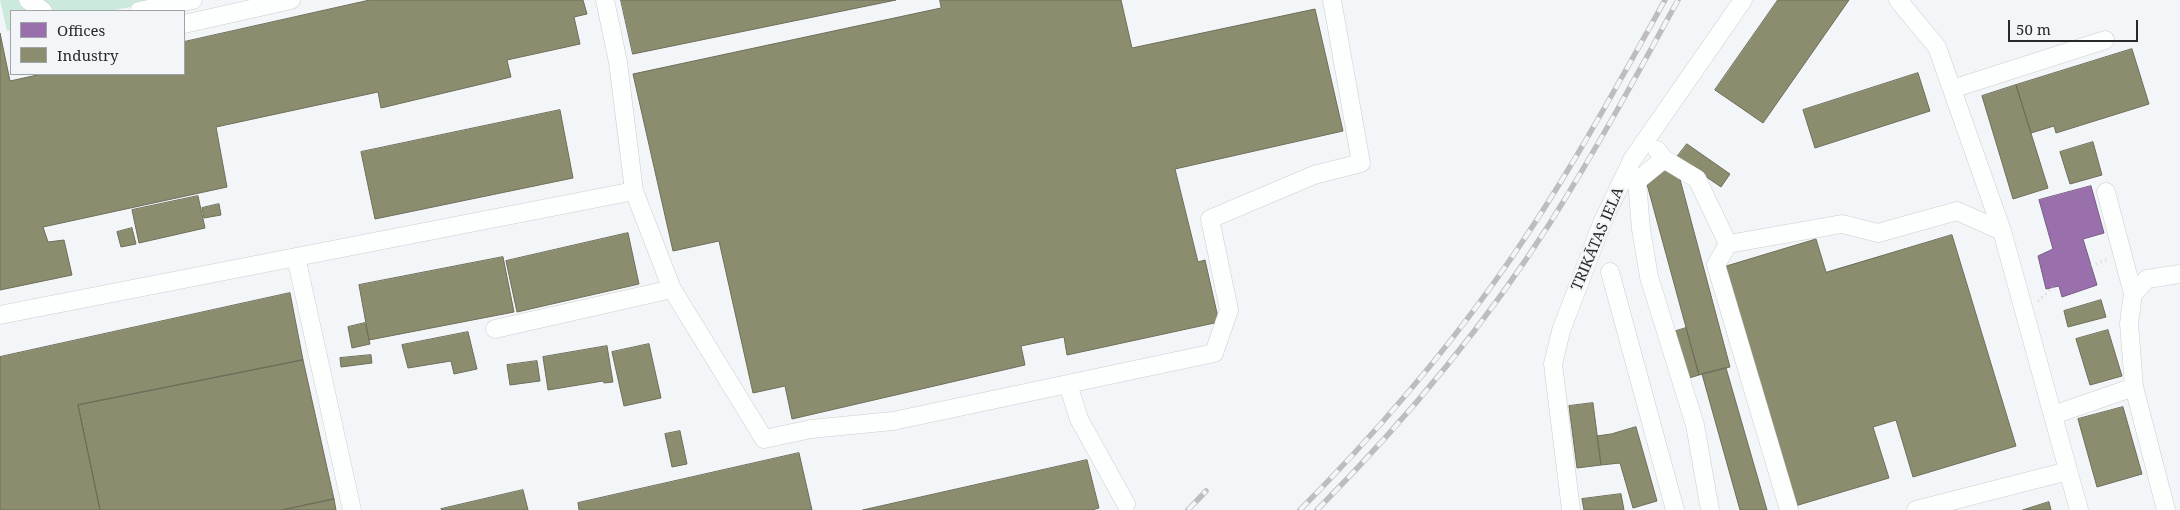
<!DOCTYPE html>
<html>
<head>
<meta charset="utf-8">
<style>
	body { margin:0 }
	#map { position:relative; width:2180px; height:510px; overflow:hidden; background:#f3f6f8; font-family:"Noto Serif",serif }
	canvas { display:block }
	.legend { position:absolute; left:10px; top:10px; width:175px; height:65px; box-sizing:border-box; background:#f2f6f9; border:1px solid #a1a4a7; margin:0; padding:6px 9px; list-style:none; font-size:15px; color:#28292b }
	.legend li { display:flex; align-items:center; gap:10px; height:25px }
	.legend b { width:25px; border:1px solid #a1a4a7 }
	.scale { position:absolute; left:2008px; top:20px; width:130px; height:22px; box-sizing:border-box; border:2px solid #28292b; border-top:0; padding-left:6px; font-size:15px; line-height:18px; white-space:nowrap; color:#28292b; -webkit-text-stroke:4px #f2f6f9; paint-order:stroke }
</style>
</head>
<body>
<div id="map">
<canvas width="2180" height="510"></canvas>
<ul class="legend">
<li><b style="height:14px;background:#9970ab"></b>Offices</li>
<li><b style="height:14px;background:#8c8c6e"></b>Industry</li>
</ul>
<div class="scale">50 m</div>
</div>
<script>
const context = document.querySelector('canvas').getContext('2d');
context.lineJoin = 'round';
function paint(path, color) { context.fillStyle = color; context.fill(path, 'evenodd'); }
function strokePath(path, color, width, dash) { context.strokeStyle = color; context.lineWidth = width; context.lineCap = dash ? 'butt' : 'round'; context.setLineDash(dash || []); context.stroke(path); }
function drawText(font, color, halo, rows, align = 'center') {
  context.font = font + ' "Noto Serif",serif'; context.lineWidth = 5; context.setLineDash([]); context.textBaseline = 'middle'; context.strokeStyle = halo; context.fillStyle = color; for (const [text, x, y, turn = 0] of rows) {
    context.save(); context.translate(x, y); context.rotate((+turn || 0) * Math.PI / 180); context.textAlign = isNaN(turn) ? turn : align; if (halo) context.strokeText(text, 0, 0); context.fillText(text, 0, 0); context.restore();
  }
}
paint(new Path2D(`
	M 0,0 L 172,0 L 108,11 L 11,11 L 11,30 L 7,31 Z`), '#cbeadb');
const offices = new Path2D(`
	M 2091,186 L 2104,233 L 2083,239 L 2097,285 L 2062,297 L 2059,286 L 2046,289 L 2038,256 L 2053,249 L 2039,200 Z`);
paint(offices, '#9970ab');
strokePath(offices, '#775b85', 1);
const industry = new Path2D(`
	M 370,0 L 583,0 L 587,14 L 574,17 L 580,44 L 507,60 L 511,77 L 381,108 L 378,92 L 216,127 L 227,187 L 43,227 L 48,242 L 64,240 L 72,275 L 0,290 L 0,33 L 10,81 L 42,74 L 184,74 L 184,42 Z
	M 621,0 L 896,0 L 633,54 Z
	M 940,0 L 1121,0 L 1132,48 L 1315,9 L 1343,131 L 1175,169 L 1198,262 L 1205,260 L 1219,322 L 1067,355 L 1064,337 L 1021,346 L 1025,365 L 792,419 L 785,386 L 753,393 L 719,241 L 673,251 L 633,74 L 941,8 Z
	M 1778,0 L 1849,0 L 1763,123 L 1715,90 Z
	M 2132,49 L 2149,104 L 2056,133 L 2054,126 L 2031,133 L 2016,85 Z
	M 1918,73 L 1930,111 L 1815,148 L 1803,110 Z
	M 2016,85 L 2048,188 L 2013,199 L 1982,96 Z
	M 560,110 L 573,178 L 375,219 L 361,152 Z
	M 2093,142 L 2102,175 L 2070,184 L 2060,152 Z
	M 1687,144 L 1730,174 L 1721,187 L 1677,157 Z
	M 1677,168 L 1730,367 L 1699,375 L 1645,177 Z
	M 198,196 L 205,228 L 139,243 L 132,210 Z
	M 219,204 L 221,215 L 204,218 L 202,208 Z
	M 132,228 L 136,244 L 121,247 L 117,232 Z
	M 628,233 L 639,284 L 517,312 L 506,261 Z
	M 1952,235 L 2016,446 L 1913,477 L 1896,420 L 1873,427 L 1889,478 L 1795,506 L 1723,267 L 1816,239 L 1826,272 Z
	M 503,257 L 514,312 L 369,340 L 359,285 Z
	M 290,293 L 303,360 L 78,405 L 100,510 L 0,510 L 0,357 Z
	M 2101,300 L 2106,317 L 2068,327 L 2064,311 Z
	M 365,323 L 370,344 L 352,348 L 348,327 Z
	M 1686,328 L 1699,375 L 1686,379 L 1673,332 Z
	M 2108,330 L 2122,376 L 2090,385 L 2076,339 Z
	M 468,332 L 477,369 L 454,374 L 451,361 L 408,368 L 402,345 Z
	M 649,344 L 661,398 L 624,406 L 612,352 Z
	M 607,346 L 613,382 L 604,383 L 603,381 L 548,390 L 543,357 Z
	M 371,355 L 372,363 L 341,367 L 340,358 Z
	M 303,360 L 334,499 L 282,510 L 100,510 L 78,405 Z
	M 537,361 L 540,381 L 510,385 L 507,365 Z
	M 1726,368 L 1767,510 L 1740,510 L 1702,374 Z
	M 1593,403 L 1601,465 L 1577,468 L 1569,406 Z
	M 2123,407 L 2142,474 L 2097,487 L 2078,419 Z
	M 1636,427 L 1657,501 L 1633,508 L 1620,463 L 1601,465 L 1597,436 L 1611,434 Z
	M 680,431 L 687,464 L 672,467 L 665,434 Z
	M 799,453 L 812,510 L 579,510 L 578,503 Z
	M 1087,460 L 1099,508 L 1092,510 L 863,510 Z
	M 523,490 L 528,510 L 442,510 L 441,509 Z
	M 1621,494 L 1624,510 L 1584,510 L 1582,499 Z
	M 334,499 L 336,510 L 282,510 Z
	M 2049,502 L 2051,510 L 2023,510 Z`);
paint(industry, '#8c8c6e');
strokePath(industry, '#6e6e5a', 1);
const minor = new Path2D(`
	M 28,0 L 43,11
	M 605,0 L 618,62 L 634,191 L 672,289 L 764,439 L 811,429 L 893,421 L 1214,353 L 1229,310 L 1210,219 L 1314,175 L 1361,163 L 1332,0
	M 1898,0 L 1937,47 L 2002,231
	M 139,11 L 193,0
	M 184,24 L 291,0
	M 1952,89 L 2105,40
	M 1657,150 L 1664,159 L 1697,179 L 1728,244
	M 1664,159 L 1637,181 L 1641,229 L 1649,277 L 1695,425 L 1710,510
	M 2106,192 L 2133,294
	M 1728,244 L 1842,224 L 1878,233 L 1957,211 L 2002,231 L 2079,510
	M 1728,244 L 1716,265 L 1789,510
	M 296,257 L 352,510
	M 1610,272 L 1675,510
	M 0,315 L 634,191
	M 495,329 L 672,289
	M 1068,384 L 1079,419 L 1126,504
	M 2134,387 L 2166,510
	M 2053,415 L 2134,387 L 2129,323 L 2133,294 L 2147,279 L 2180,274
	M 1571,510 L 1553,364 L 1561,331 L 1602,223 L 1632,160 L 1743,0
	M 1916,510 L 2068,471`);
strokePath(minor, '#cbcdce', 19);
strokePath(new Path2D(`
	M 2091,265 L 2107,260
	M 2038,301 L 2053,287`), '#d4d4d5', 3, [1, 4]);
strokePath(minor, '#fdfefe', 18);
const rail = new Path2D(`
	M 1188,510 L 1206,491
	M 1300,510 C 1370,439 1435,365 1493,284 C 1558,194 1611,97 1665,0
	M 1317,510 C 1404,422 1484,327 1550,223 C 1596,150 1637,75 1678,0`);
strokePath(rail, '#bdbdbd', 5.5);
strokePath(rail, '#f2f6f9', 4, [11]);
drawText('15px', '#28292b', '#f2f6f9', [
	["TRIKĀTAS IELA",1598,239,-67]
]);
</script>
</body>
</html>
